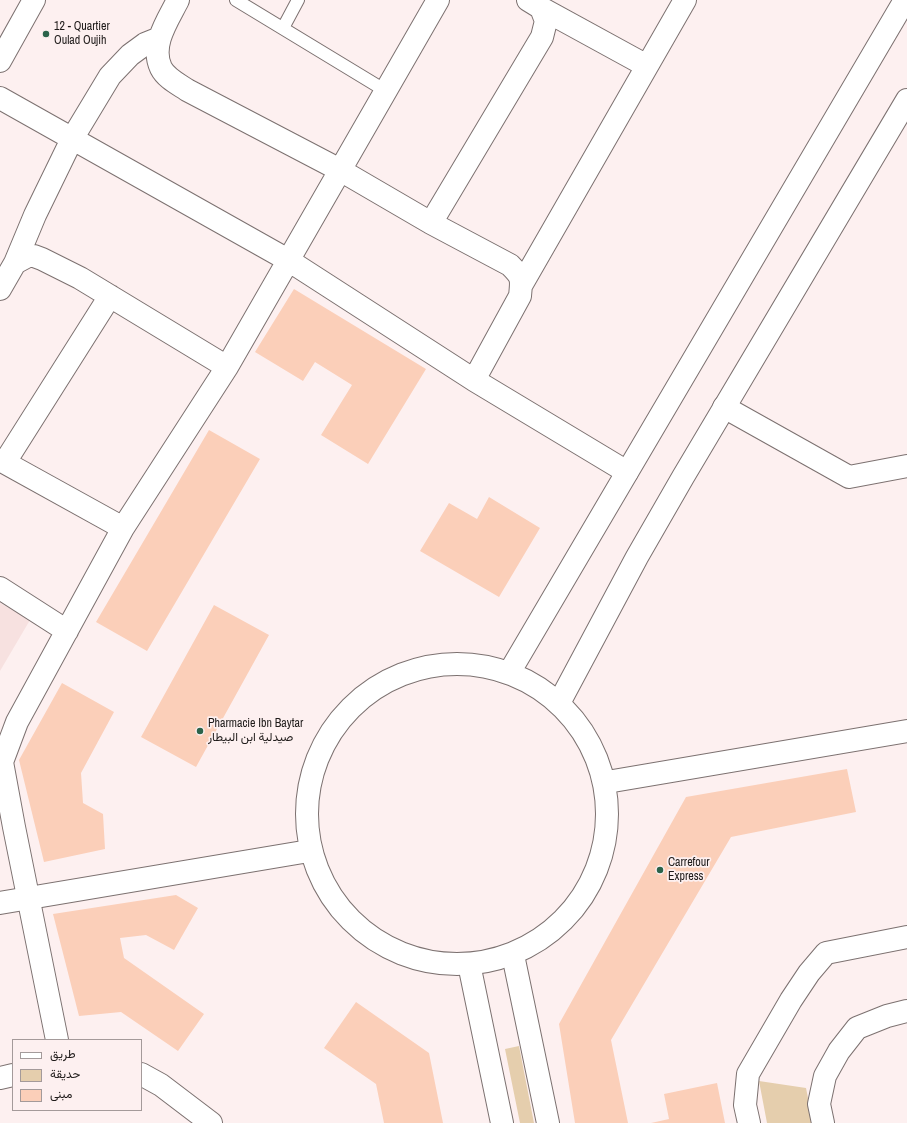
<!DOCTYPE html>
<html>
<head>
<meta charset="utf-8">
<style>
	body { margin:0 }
	#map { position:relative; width:907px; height:1123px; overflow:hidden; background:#fdf0f0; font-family:"Archivo Narrow",Vazirmatn,sans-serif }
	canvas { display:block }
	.legend { position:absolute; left:12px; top:1039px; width:130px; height:72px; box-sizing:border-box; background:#fdf0f0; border:1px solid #a49a9a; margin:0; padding:5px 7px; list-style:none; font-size:12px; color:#1e1a19 }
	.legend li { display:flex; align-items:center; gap:8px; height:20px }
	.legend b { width:20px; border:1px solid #a49a9a }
</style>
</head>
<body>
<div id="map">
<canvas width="907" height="1123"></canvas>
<ul class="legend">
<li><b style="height:5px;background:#fff"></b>طريق</li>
<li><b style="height:11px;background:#e5cead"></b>حديقة</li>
<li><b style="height:11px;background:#fbcfb9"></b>مبنى</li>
</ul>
</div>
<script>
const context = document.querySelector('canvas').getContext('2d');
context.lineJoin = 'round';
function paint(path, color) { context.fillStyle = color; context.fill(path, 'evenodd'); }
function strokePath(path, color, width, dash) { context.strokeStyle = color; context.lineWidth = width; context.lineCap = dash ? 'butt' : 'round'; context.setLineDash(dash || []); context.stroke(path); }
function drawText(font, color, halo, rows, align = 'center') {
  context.font = font + ' "Archivo Narrow",Vazirmatn,sans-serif'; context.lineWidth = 3.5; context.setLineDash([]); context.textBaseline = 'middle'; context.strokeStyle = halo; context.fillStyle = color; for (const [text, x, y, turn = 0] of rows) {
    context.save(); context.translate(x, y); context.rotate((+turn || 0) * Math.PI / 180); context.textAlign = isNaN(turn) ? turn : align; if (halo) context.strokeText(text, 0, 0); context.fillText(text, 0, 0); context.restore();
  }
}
paint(new Path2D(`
	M 0,603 L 30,620 L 0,671 Z`), '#f7e1e0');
paint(new Path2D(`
	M 519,1046 L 534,1123 L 520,1123 L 505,1049 Z
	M 759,1081 L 806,1088 L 813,1123 L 767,1123 Z`), '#e5cead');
paint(new Path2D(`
	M 294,289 L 426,369 L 368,464 L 321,435 L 352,385 L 315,362 L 303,381 L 255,352 Z
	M 209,430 L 260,459 L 147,651 L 96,622 Z
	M 489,497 L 540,528 L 499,597 L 420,551 L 449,503 L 477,519 Z
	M 214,605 L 269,635 L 196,767 L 141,737 Z
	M 62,683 L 114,712 L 81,773 L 83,803 L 103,814 L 105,849 L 44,862 L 19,760 Z
	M 847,769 L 856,812 L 731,837 L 611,1040 L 628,1123 L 575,1123 L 559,1024 L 686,797 Z
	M 176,895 L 198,908 L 174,950 L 146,935 L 120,938 L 124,958 L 204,1014 L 178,1051 L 121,1012 L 79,1016 L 53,914 Z
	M 356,1002 L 429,1053 L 443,1123 L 384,1123 L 376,1084 L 324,1048 Z
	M 717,1083 L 725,1123 L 651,1123 L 669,1119 L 664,1094 Z`), '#fbcfb9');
const service = new Path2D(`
	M 236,0 L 386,91
	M 283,28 L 298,0`);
const minor = new Path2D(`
	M 178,0 C 168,20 150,45 161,68 C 166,78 178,84 187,90 L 340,170 L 431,223 L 510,265 C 522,277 522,278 520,296 L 474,380
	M 541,8 L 647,66
	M 0,98 L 288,260 L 474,380 L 627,472
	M 431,223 L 542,37 L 546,21 L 541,8 L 528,0
	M 15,263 L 35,215 L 72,139 L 110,76 L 130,55 L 145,44 L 160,38
	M 522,284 L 685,0
	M 0,289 L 15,263 L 28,256 L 34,256 L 42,259 L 80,278 L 227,367
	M 724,407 L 849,477 L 907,466
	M 0,460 L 123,528
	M 5,462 L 110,296
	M 0,588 L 67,631
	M 513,955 L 548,1123
	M 469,964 L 502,1123
	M 57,1040 L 14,827 L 2,762 L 17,722 L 123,528 L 227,367 L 438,0
	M 141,1074 L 161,1085 L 211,1123
	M 0,1078 L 13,1075
	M 749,1123 L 745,1105 L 748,1074 L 791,1000 L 809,973 L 826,953 L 907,937
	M 823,1123 L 819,1104 L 825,1076 L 839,1051 L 857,1028 L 887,1016 L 907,1011`);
const tertiary = new Path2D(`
	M 0,61 L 34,0
	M307 814a150 150 0 1 1 300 0a150 150 0 1 1-300 0Z
	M 509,673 L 905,0
	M 559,703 L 637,557 L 683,477 L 907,100
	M 607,782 L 907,731
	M 0,903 L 309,851`);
strokePath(service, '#7c7170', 14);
strokePath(minor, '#7c7170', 24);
strokePath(tertiary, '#7c7170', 24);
strokePath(service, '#fff', 12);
strokePath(minor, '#fff', 22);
strokePath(tertiary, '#fff', 22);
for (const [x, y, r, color] of [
	[46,34,4,"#2b634a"],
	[200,731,4,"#2b634a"],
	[660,870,4,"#2b634a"]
]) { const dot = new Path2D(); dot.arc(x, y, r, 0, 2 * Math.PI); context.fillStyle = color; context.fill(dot); strokePath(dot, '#fdf0f0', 1.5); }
drawText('12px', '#1e1a19', '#fdf0f0', [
	["12 - Quartier",54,27],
	["Oulad Oujih",54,41],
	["Pharmacie Ibn Baytar",208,724],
	["صيدلية ابن البيطار",208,738],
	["Carrefour",668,863],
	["Express",668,877]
], 'left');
</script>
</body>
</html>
